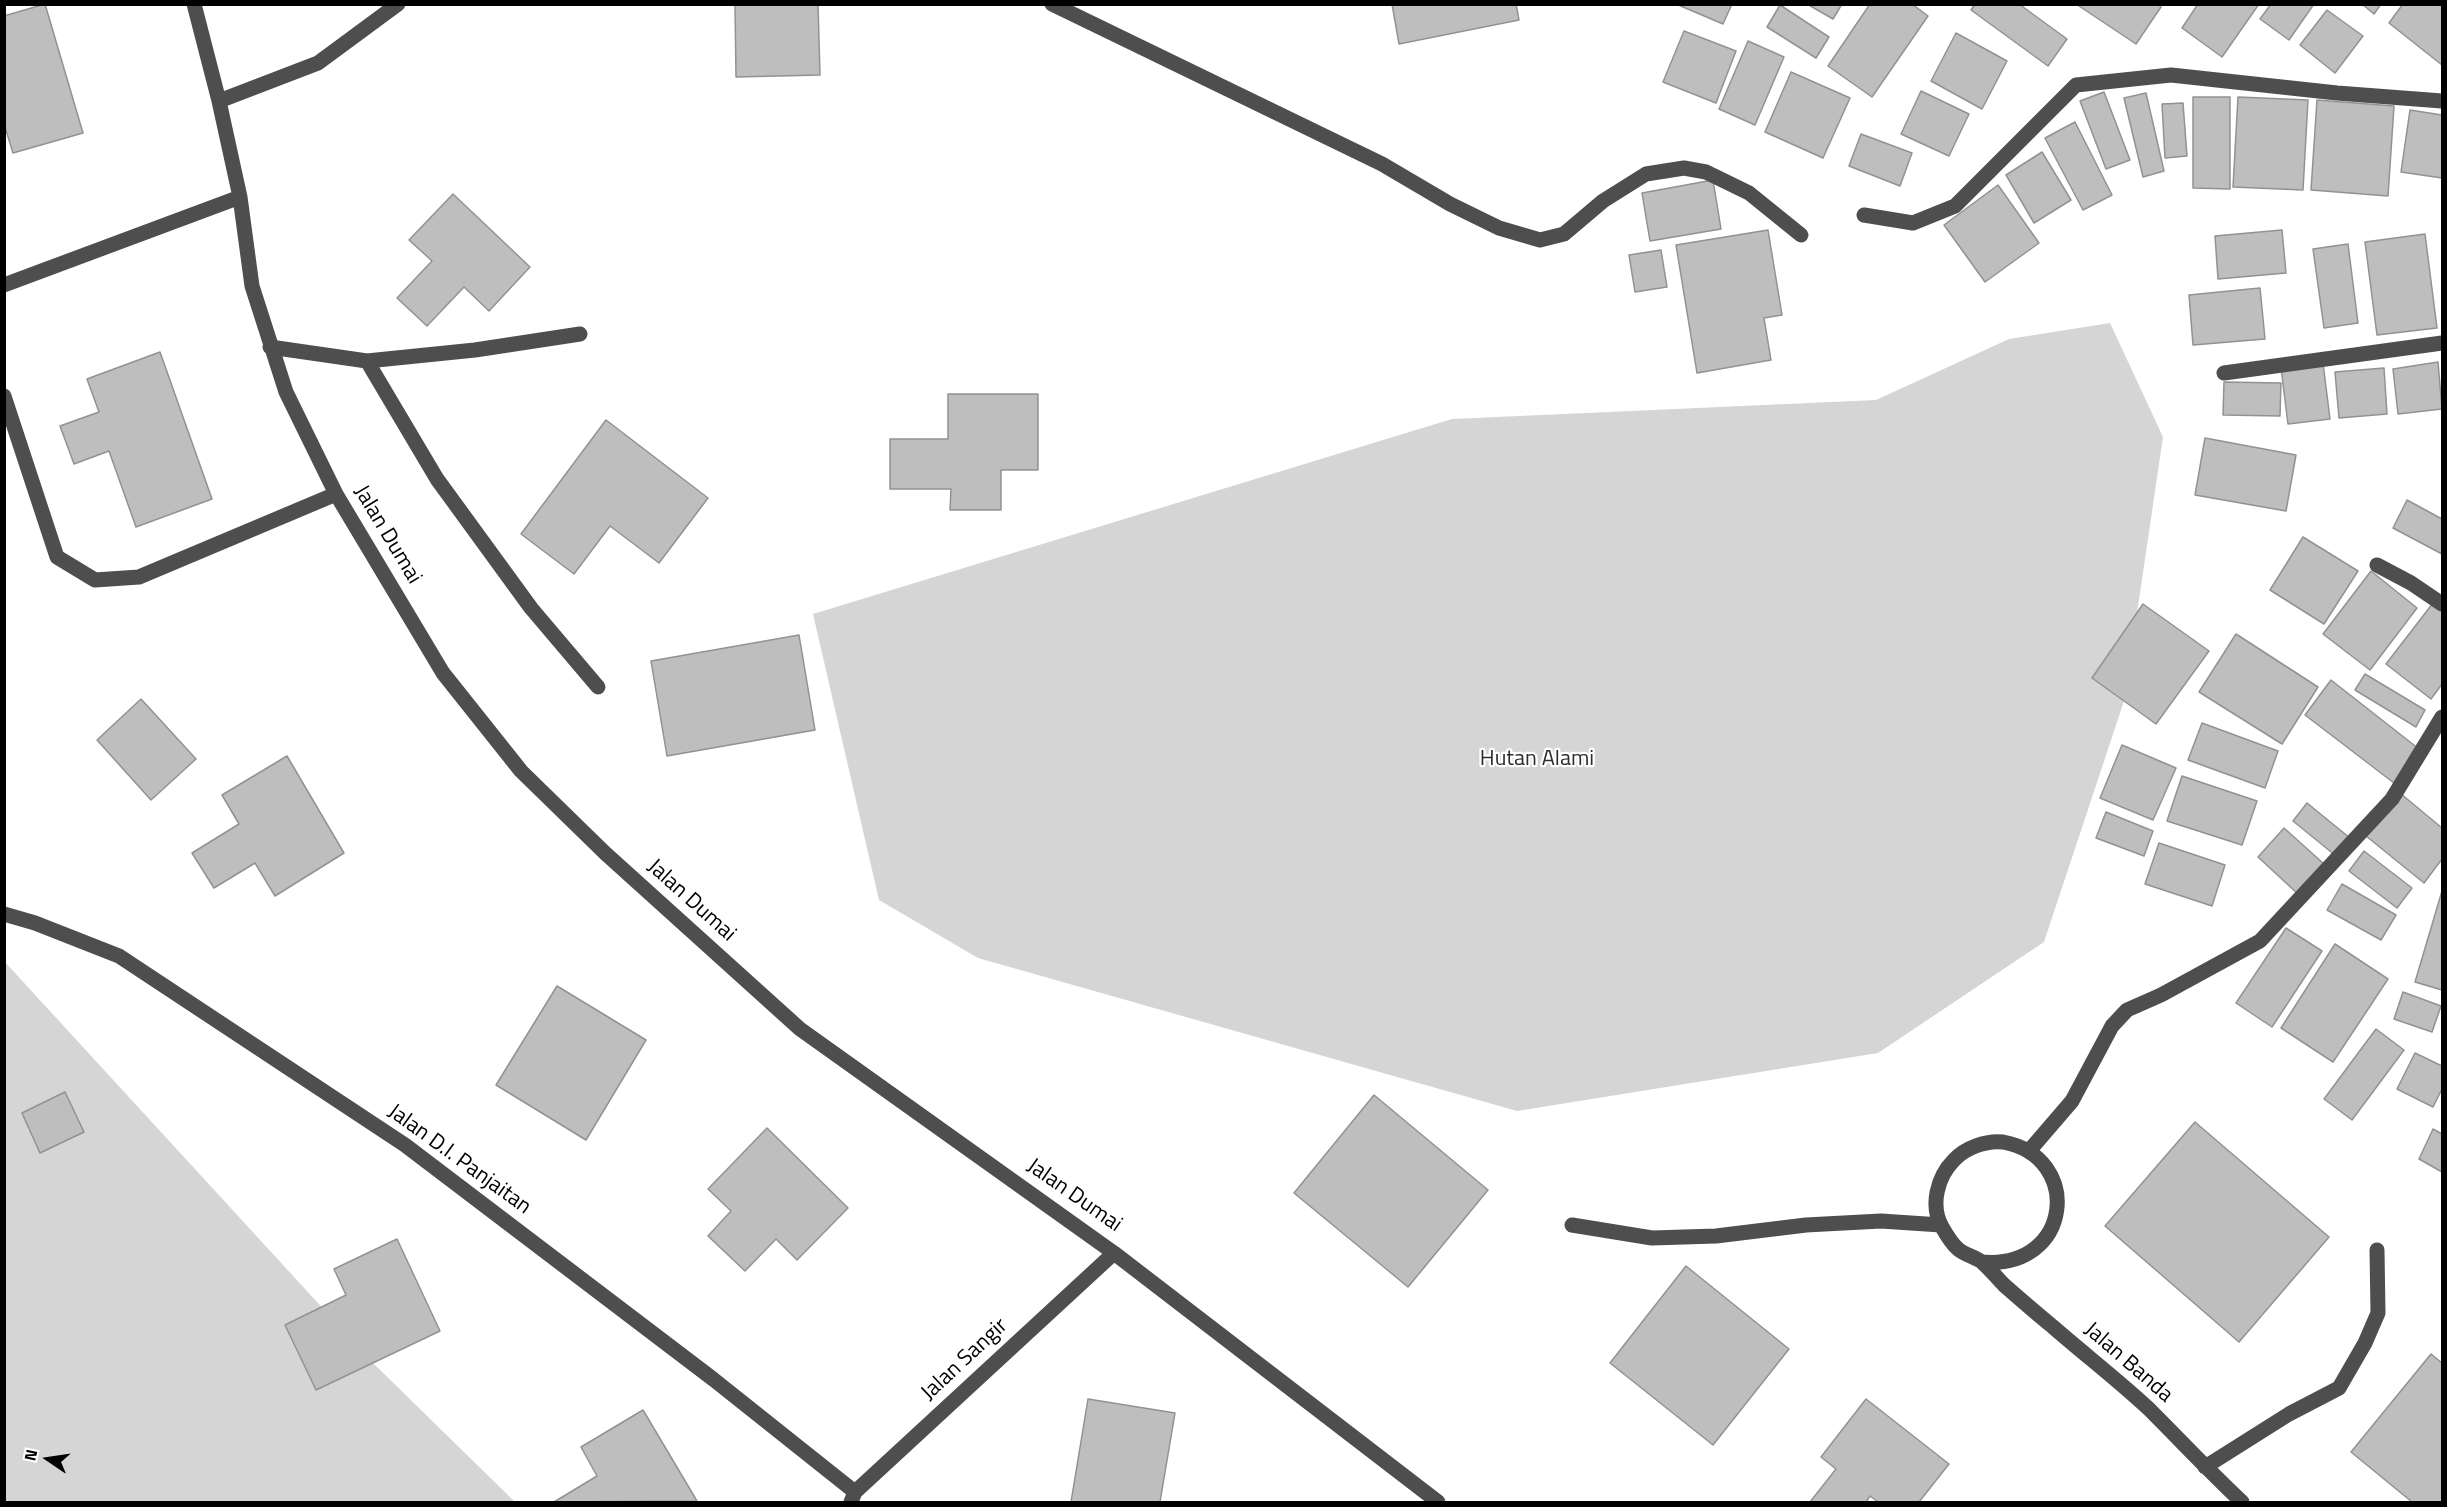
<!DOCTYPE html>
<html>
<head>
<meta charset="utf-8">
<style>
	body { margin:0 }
	#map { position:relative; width:2447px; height:1507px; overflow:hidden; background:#fff; font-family:"Titillium Web",sans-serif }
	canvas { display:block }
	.frame { position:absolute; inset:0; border:6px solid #000; pointer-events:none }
	.north { position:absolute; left:18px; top:1429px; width:60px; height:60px; -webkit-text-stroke:4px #fff; paint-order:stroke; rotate:283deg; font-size:16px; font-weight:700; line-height:24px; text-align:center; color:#000 }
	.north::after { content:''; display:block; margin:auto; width:21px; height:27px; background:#000; clip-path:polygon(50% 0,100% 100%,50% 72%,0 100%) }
</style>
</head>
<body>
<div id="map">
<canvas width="2447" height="1507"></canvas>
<div class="frame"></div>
<div class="north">N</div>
</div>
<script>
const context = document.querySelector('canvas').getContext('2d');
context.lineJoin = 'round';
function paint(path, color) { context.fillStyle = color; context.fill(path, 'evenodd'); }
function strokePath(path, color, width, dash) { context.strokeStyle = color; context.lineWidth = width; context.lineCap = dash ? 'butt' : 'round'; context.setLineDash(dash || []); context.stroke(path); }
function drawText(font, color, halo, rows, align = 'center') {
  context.font = font + ' "Titillium Web",sans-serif'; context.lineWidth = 4.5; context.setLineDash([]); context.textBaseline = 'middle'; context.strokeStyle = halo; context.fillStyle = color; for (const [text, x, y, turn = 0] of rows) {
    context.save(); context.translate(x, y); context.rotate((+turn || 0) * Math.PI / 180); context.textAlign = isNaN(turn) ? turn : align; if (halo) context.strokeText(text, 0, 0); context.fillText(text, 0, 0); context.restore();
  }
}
paint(new Path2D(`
	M 2110,323 L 2163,437 L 2124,701 L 2044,942 L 1878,1053 L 1517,1111 L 978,958 L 879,900 L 813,614 L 1452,419 L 1876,400 L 2009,339 Z
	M 4,961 L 373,1363 L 515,1502 L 5,1502 Z`), '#d5d5d5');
const building = new Path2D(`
	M 45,4 L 83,133 L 13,153 L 4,124 L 4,16 Z
	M 735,4 L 818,4 L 820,75 L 736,77 Z
	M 1392,4 L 1516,4 L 1519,20 L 1399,44 Z
	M 1676,4 L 1732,4 L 1723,24 Z
	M 1807,4 L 1842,4 L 1833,19 Z
	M 1870,4 L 1912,4 L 1928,16 L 1872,97 L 1828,66 Z
	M 1975,4 L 2019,4 L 2067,39 L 2048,66 L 1971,10 Z
	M 2076,4 L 2158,4 L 2161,7 L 2136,44 Z
	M 2198,4 L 2259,4 L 2222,57 L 2182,28 Z
	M 2271,4 L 2314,4 L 2289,40 L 2260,19 Z
	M 2362,4 L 2381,4 L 2374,14 Z
	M 2403,4 L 2442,4 L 2442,65 L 2389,23 Z
	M 1780,5 L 1829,37 L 1816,58 L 1767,27 Z
	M 2327,10 L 2363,36 L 2335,73 L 2300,45 Z
	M 1684,31 L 1736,51 L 1716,103 L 1663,82 Z
	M 1956,33 L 2007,61 L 1982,109 L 1931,81 Z
	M 1748,41 L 1784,57 L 1755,125 L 1719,109 Z
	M 1791,72 L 1850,98 L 1823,158 L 1765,132 Z
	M 1921,91 L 1969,114 L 1949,156 L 1901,134 Z
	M 2104,92 L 2130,160 L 2106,169 L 2080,101 Z
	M 2146,93 L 2164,171 L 2143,177 L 2124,98 Z
	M 2193,97 L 2230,97 L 2230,189 L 2193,188 Z
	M 2238,97 L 2308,100 L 2303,190 L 2233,187 Z
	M 2317,100 L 2394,106 L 2388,196 L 2311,190 Z
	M 2183,103 L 2187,156 L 2165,158 L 2162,104 Z
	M 2410,110 L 2442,115 L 2442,178 L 2401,172 Z
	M 2075,122 L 2112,195 L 2083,210 L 2045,138 Z
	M 1861,134 L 1912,153 L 1900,186 L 1849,166 Z
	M 2042,152 L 2071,200 L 2034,223 L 2006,175 Z
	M 1713,180 L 1721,229 L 1650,241 L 1642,193 Z
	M 1998,185 L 2039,243 L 1985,282 L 1944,225 Z
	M 453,194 L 530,267 L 489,311 L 464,287 L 427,326 L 397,298 L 432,261 L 409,240 Z
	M 1768,230 L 1782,315 L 1764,318 L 1771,360 L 1697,373 L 1676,245 Z
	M 2282,230 L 2286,273 L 2218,279 L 2215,236 Z
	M 2425,234 L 2437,328 L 2377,335 L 2365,242 Z
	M 2348,244 L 2358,323 L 2324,328 L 2313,249 Z
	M 1661,250 L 1667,287 L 1635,292 L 1629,255 Z
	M 2260,288 L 2265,339 L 2193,345 L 2189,295 Z
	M 160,352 L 212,499 L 136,527 L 109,451 L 74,464 L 60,426 L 99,412 L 87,379 Z
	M 2438,362 L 2442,409 L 2398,414 L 2393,369 Z
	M 2323,363 L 2330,419 L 2288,424 L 2281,368 Z
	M 2384,368 L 2387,414 L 2339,418 L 2335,372 Z
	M 2224,382 L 2281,383 L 2280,416 L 2223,415 Z
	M 948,394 L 1038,394 L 1038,470 L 1001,470 L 1001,510 L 950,510 L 951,489 L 890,489 L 890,439 L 948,439 Z
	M 606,420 L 708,498 L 659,563 L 610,526 L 574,574 L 521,534 Z
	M 2205,438 L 2296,455 L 2286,511 L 2195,495 Z
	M 2407,500 L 2442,519 L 2442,554 L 2393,528 Z
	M 2303,537 L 2358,571 L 2324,624 L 2270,590 Z
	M 2371,571 L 2417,608 L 2370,670 L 2323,634 Z
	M 2433,603 L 2442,611 L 2442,684 L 2431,699 L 2386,664 Z
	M 2143,604 L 2209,651 L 2156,724 L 2092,678 Z
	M 2236,634 L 2318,687 L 2282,744 L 2199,692 Z
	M 799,635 L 815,730 L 667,756 L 651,661 Z
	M 2365,674 L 2425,710 L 2416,727 L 2355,690 Z
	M 2331,680 L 2419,749 L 2394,783 L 2305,715 Z
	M 141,699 L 196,759 L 151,800 L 97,740 Z
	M 2202,723 L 2278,751 L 2265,788 L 2188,760 Z
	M 2122,745 L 2176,768 L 2153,820 L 2100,798 Z
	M 287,756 L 344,853 L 275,896 L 255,863 L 214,888 L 192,853 L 239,824 L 222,795 Z
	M 2182,776 L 2257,801 L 2242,845 L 2167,821 Z
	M 2400,793 L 2442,828 L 2442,859 L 2424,883 L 2366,836 Z
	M 2307,803 L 2350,838 L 2336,856 L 2293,821 Z
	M 2106,812 L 2153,831 L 2144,856 L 2096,838 Z
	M 2284,828 L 2324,864 L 2298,894 L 2258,857 Z
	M 2159,843 L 2225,865 L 2212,906 L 2145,884 Z
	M 2364,851 L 2412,888 L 2397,908 L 2349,871 Z
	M 2342,884 L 2396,915 L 2381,940 L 2327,910 Z
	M 2442,891 L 2442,990 L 2415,982 Z
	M 2286,928 L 2322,951 L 2272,1027 L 2236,1003 Z
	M 2335,944 L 2388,979 L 2333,1062 L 2281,1028 Z
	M 557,986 L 646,1040 L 586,1140 L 496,1085 Z
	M 2403,992 L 2441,1006 L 2432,1032 L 2394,1019 Z
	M 2376,1029 L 2404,1050 L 2352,1120 L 2324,1099 Z
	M 2415,1053 L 2442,1066 L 2442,1089 L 2433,1107 L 2397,1089 Z
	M 65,1092 L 84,1132 L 40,1153 L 22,1113 Z
	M 1374,1095 L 1488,1190 L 1408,1287 L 1294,1193 Z
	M 2195,1122 L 2329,1237 L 2239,1342 L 2105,1226 Z
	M 767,1128 L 848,1208 L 797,1260 L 776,1239 L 745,1271 L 708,1236 L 731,1211 L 708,1189 Z
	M 2433,1129 L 2442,1134 L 2442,1172 L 2419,1159 Z
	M 397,1239 L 440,1331 L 316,1390 L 285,1325 L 346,1295 L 334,1269 Z
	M 1686,1266 L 1789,1349 L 1713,1445 L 1610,1363 Z
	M 2431,1354 L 2442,1363 L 2442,1502 L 2412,1502 L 2351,1452 Z
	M 1088,1399 L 1175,1413 L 1160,1502 L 1071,1502 Z
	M 1866,1399 L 1949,1464 L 1919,1502 L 1878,1502 L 1870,1496 L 1866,1502 L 1810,1502 L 1836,1469 L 1821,1457 Z
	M 643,1410 L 697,1501 L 554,1502 L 597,1476 L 581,1447 Z`);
paint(building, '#bebebe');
strokePath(building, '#929292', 1.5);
strokePath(new Path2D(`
	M 194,4 L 219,101 L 240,197 L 252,286 L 286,392 L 336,494 L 443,673 L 521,771 L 605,853 L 800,1029 L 1114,1253 L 1438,1502
	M 1052,4 L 1382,164 L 1450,204 L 1499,228 L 1540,240 L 1564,234 L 1603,201 L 1646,174 L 1684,168 L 1706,172 L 1749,193 L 1801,235
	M 219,101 L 318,63 L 398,4
	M 1864,215 L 1913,223 L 1955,206 L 2076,85 L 2171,75 L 2337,93 L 2442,101
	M 4,285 L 240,197
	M 270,347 L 367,361 L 437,479 L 531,608 L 598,687
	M 367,361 L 475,350 L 580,334
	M 2224,373 L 2442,343
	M 4,396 L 57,557 L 95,580 L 139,577 L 336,494
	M 2377,565 L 2411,583 L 2442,604
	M 4,914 L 35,923 L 119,956 L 405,1145 L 713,1379 L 855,1492
	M 2029,1151 L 2072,1101 L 2112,1026 L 2127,1010 L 2161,995 L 2260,941 L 2392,799 L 2442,717
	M 1572,1225 L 1652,1238 L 1716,1236 L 1806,1225 L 1881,1221 L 1941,1225
	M 1982,1262 C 2072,1270 2084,1157 2003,1142 C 1986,1140 1965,1148 1954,1160 C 1937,1177 1930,1206 1942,1227 C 1946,1234 1952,1244 1958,1249 C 1965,1255 1975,1257 1982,1262 C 1990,1269 1997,1278 2004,1285 C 2020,1299 2036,1313 2052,1326 C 2084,1354 2118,1380 2149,1409 C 2180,1440 2210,1472 2242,1502
	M 2205,1467 L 2289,1414 L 2339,1388 L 2365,1343 L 2378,1313 L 2377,1250
	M 851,1502 L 855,1492 L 1114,1253`), '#4e4e4e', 15);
drawText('22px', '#000', '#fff', [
	["Jalan Dumai",387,535,59],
	["Jalan Dumai",691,901,42],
	["Jalan D.I. Panjaitan",459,1160,36],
	["Jalan Dumai",1074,1196,35],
	["Jalan Sangir",965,1360,-43],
	["Jalan Banda",2128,1363,41]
]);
drawText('22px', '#2c2c2c', '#fff', [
	["Hutan Alami",1537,760]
]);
</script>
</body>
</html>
